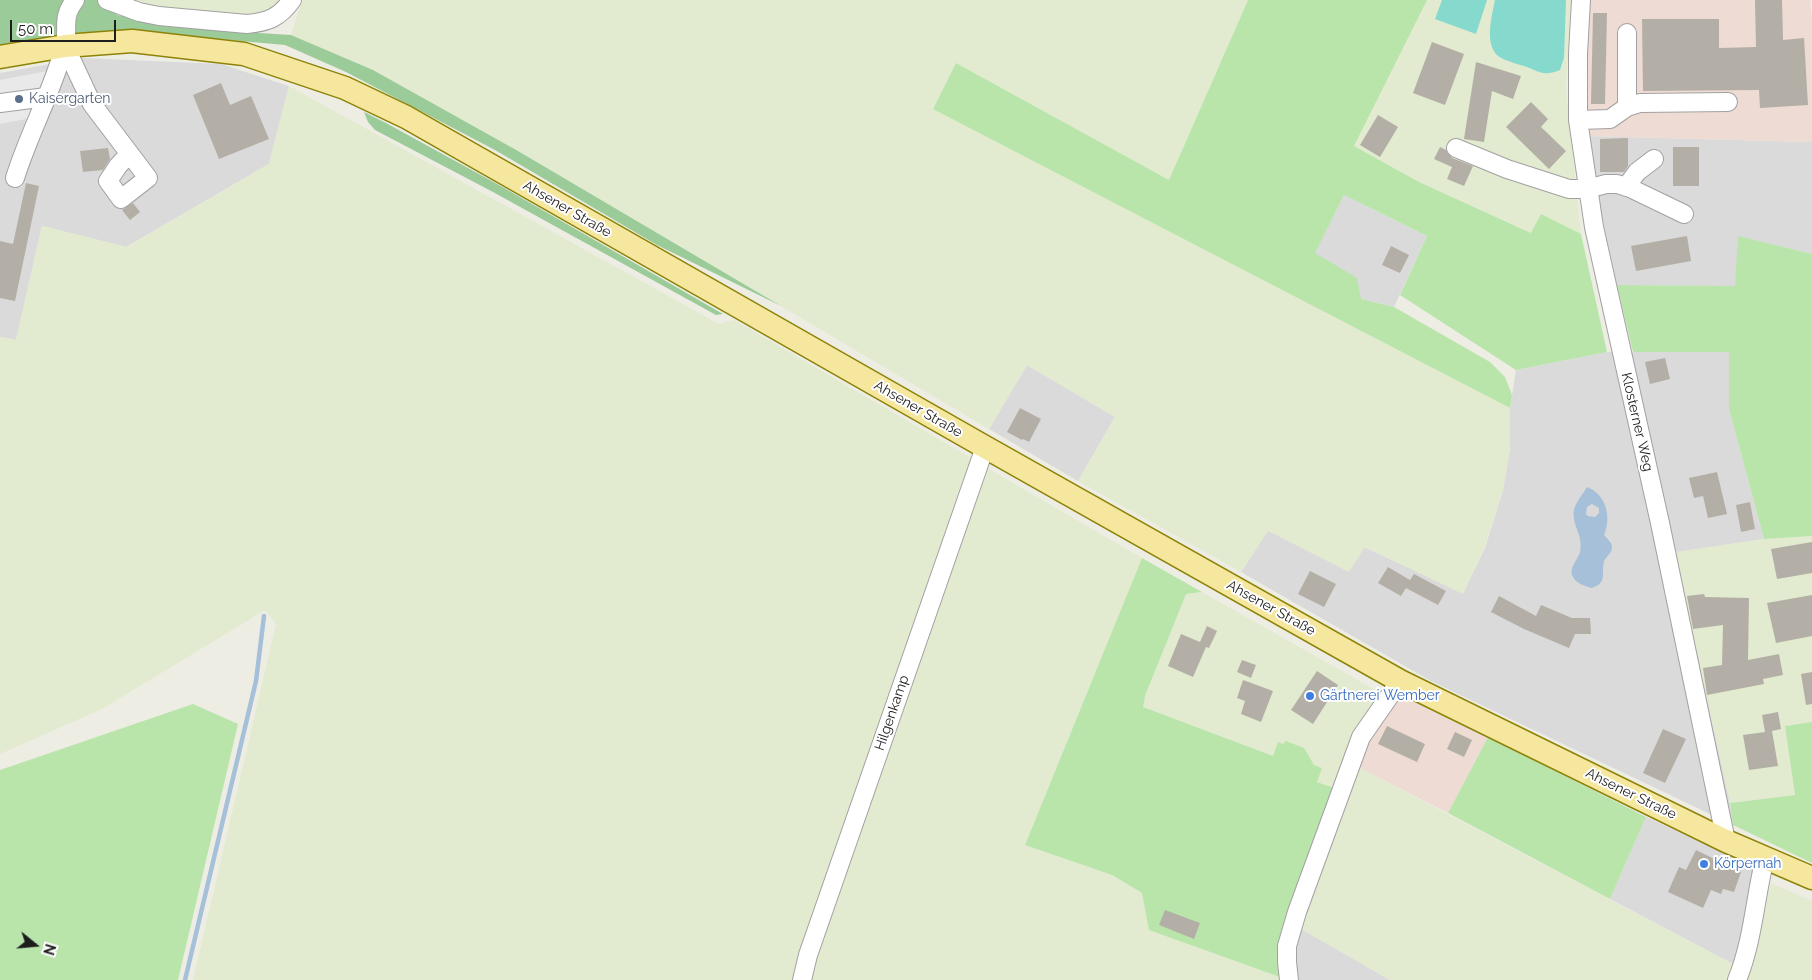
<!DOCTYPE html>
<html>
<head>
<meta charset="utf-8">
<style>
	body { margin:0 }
	#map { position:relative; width:1812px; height:980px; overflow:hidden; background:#edede3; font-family:Raleway,sans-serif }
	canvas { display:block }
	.north { position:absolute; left:10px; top:920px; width:50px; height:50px; -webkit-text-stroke:4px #fff; paint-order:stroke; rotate:107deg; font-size:14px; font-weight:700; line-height:20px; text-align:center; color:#1d1d1d }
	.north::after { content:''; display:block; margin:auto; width:18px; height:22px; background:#1d1d1d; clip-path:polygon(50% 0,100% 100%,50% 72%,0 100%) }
	.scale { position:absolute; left:10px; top:20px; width:106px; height:22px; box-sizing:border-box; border:2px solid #1d1d1d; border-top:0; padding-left:6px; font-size:15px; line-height:18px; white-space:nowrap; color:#1d1d1d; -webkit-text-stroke:4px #fff; paint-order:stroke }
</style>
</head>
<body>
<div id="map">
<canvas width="1812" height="980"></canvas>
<div class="north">N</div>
<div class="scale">50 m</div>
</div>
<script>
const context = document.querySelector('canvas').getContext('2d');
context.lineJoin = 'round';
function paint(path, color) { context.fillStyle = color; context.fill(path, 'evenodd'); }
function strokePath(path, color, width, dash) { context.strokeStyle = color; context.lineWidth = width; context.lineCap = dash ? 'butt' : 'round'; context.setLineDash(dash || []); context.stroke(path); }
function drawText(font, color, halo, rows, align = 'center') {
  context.font = font + ' Raleway,sans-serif'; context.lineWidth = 4; context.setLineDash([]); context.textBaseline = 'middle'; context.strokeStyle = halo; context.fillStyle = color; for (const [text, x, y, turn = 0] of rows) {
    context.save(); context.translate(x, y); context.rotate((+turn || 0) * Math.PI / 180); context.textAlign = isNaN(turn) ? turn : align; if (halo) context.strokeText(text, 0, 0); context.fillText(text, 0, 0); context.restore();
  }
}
paint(new Path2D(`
	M 83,58 L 221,64 L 289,86 L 269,164 L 126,247 L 42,226 L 16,340 L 0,337 L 0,73 Z
	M 1587,136 L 1812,142 L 1812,254 L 1738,237 L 1736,286 L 1617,285 L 1597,194 Z
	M 1344,195 L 1427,236 L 1394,307 L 1361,299 L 1314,253 Z
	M 1607,352 L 1729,352 L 1729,409 L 1764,539 L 1675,553 L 1730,803 L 1733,825 L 1431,681 L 1241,572 L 1268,530 L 1348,571 L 1364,547 L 1463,593 L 1485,548 L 1503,490 L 1510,448 L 1510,408 L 1516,370 Z
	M 1027,365 L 1115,417 L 1078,481 L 989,429 Z
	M 1646,817 L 1759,869 L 1733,964 L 1610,899 Z
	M 1298,927 L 1390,980 L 1280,980 Z`), '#dbdada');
paint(new Path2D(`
	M 1589,0 L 1810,0 L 1812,20 L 1812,142 L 1587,136 L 1583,60 Z
	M 1396,690 L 1488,737 L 1448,813 L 1354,765 Z`), '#eedbd3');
paint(new Path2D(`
	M 126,0 L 285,0 L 260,18 L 140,6 Z
	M 302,0 L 1248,0 L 1169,180 L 956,63 L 933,108 L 1510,408 L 1510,448 L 1503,490 L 1484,548 L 1463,594 L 1365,547 L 1349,572 L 1268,531 L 1241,572 L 1078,481 L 1115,417 L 1027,365 L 989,429 L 518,151 L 373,70 L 291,35 Z
	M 1427,0 L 1571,0 L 1566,89 L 1581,234 L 1541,215 L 1532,233 L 1419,182 L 1354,146 Z
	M 289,86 L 719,324 L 734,320 L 973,459 L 816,904 L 796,980 L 193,980 L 276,624 L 265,610 L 102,709 L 0,754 L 0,337 L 16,340 L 42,226 L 127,247 L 269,164 Z
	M 987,468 L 1142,558 L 1025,845 L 1112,875 L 1280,977 L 1280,980 L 809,980 L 814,957 Z
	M 1812,536 L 1812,722 L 1785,726 L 1795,795 L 1730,803 L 1675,552 L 1764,539 Z
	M 1202,592 L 1379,692 L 1375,708 L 1337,789 L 1317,782 L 1314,765 L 1305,752 L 1273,756 L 1142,707 L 1145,696 L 1186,594 Z
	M 1354,765 L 1733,964 L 1727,980 L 1390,980 L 1298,927 Z
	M 1771,883 L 1812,901 L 1812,980 L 1743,980 L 1749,966 Z`), '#e2ebcf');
paint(new Path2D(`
	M 1248,0 L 1427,0 L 1354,146 L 1419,182 L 1531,233 L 1541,214 L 1581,234 L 1607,352 L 1516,370 L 1400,295 L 1427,236 L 1344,195 L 1315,253 L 1357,278 L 1361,299 L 1394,307 L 1490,362 L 1505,377 L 1512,395 L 1510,408 L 933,109 L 956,63 L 1169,180 Z
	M 1738,236 L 1812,254 L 1812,536 L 1764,539 L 1729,409 L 1729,352 L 1633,352 L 1617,285 L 1735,286 Z
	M 1142,558 L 1202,592 L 1186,594 L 1145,696 L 1143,707 L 1273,756 L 1278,742 L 1283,744 L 1286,741 L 1304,748 L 1314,765 L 1322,768 L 1317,782 L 1337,789 L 1280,977 L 1149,930 L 1142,893 L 1112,875 L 1025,845 Z
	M 193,704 L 238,724 L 178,980 L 0,980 L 0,770 Z
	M 1812,722 L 1812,863 L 1733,825 L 1730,803 L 1795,795 L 1785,726 Z
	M 1488,737 L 1646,817 L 1610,899 L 1448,813 Z`), '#b9e5ab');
paint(new Path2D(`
	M 0,0 L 109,0 L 117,15 L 210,30 L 291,35 L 373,70 L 518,151 L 781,306 L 657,245 L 495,150 L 346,72 L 285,45 L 118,30 L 0,51 Z
	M 364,112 L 386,123 L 499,185 L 723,314 L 716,315 L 493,192 L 375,130 L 368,122 Z`), '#9ccb9a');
paint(new Path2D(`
	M 1442,0 L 1487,0 L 1476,34 L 1435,19 Z
	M 1495,0 L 1566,0 L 1564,58 L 1560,70 C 1545,76 1541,73 1527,67 C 1520,65 1503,60 1498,56 C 1484,44 1492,15 1495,0 Z`), '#85d9cd');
paint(new Path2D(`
	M 47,71 L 31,118 L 0,124 L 0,80 Z`), '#e9e9e9');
paint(new Path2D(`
	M 1587,487 C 1606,494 1612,517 1604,535 C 1607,539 1613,543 1612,548 C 1612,553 1605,557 1604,562 C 1601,574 1608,582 1592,588 C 1585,586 1577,584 1573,577 C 1568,568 1578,560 1580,552 C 1584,536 1571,524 1574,510 C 1575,503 1583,494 1587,487 ZM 1592,504 L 1599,508 L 1599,513 L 1595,517 L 1588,516 L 1586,514 L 1587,507 Z`), '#a6c0d9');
strokePath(new Path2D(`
	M 185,980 L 256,681 L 264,616`), '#a6c0d9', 4.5);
paint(new Path2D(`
	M 1755,0 L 1782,0 L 1783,40 L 1804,38 L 1808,105 L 1760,108 L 1759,90 L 1643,91 L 1642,19 L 1719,19 L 1719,48 L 1756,47 Z
	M 1593,13 L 1607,13 L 1605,104 L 1591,104 Z
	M 1432,42 L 1464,54 L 1445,105 L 1413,93 Z
	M 1476,62 L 1521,76 L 1513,99 L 1492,91 L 1484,142 L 1464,139 Z
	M 221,83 L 230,105 L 251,96 L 269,139 L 219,159 L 193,95 Z
	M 1531,102 L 1548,119 L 1541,127 L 1566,151 L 1549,169 L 1506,127 Z
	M 1378,115 L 1398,127 L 1380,157 L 1360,145 Z
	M 1628,138 L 1628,166 L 1624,172 L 1600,172 L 1600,139 Z
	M 1440,147 L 1446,150 L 1452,158 L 1473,166 L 1464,186 L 1447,179 L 1452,167 L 1434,159 Z
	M 1673,147 L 1699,147 L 1699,186 L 1673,186 Z
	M 108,148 L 110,159 L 103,170 L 83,172 L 80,151 Z
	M 26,183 L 39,186 L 15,301 L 0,298 L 0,241 L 13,244 Z
	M 133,203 L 140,212 L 130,220 L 122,210 Z
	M 1687,236 L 1691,261 L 1636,271 L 1631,246 Z
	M 1391,246 L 1409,255 L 1400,273 L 1382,265 Z
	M 1665,358 L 1670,379 L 1650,384 L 1645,362 Z
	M 1020,408 L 1041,419 L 1029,442 L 1023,439 L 1022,440 L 1007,432 Z
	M 1717,472 L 1727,514 L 1708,518 L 1703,496 L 1694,498 L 1689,478 Z
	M 1750,502 L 1755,529 L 1741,532 L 1736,505 Z
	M 1812,542 L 1812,573 L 1777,579 L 1771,549 Z
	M 1388,567 L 1410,580 L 1414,574 L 1446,591 L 1438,605 L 1406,588 L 1401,596 L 1378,583 Z
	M 1310,571 L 1336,584 L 1324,607 L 1298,594 Z
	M 1704,594 L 1705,597 L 1749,598 L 1748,660 L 1779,654 L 1783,675 L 1763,679 L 1764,684 L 1707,695 L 1703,668 L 1722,665 L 1723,625 L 1693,629 L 1687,596 Z
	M 1812,595 L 1812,636 L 1776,643 L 1767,603 Z
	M 1499,596 L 1536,616 L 1541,605 L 1572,618 L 1590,618 L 1591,634 L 1575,634 L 1569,648 L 1524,629 L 1491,612 Z
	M 1207,626 L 1217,631 L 1209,648 L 1206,647 L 1193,677 L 1168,666 L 1181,634 L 1200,642 Z
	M 1242,660 L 1256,665 L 1251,678 L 1237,672 Z
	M 1317,671 L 1338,685 L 1313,724 L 1291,710 Z
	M 1812,672 L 1812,704 L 1806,705 L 1801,674 Z
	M 1243,680 L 1273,691 L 1261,722 L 1241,714 L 1245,701 L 1237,698 Z
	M 1778,712 L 1781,729 L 1772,731 L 1778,766 L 1749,770 L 1743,735 L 1765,732 L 1762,715 Z
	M 1387,726 L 1425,744 L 1417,762 L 1378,744 Z
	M 1663,729 L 1686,739 L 1665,783 L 1643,773 Z
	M 1455,732 L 1472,740 L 1464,757 L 1447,749 Z
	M 1696,850 L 1741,872 L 1734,892 L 1723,889 L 1721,894 L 1711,890 L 1703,908 L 1668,892 L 1679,867 L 1686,870 Z
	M 1165,910 L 1200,923 L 1194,939 L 1159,925 Z`), '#b3afa6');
const minor = new Path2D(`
	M 107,0 L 139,12 L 159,16 L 247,24 C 268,22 279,18 292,0
	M 1581,0 L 1578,54 L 1578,120 L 1594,227 L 1660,523 L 1726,841
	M 1627,33 L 1627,107
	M 65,46 L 92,104 L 148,178 L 121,199 L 108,181 L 118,166 L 129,154
	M 0,103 L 46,97
	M 1578,120 L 1610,119 L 1627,107 L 1640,103 L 1728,102
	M 1456,148 L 1507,169 L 1569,189 L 1587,189 L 1606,184 L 1617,184 L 1630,188 L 1684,214
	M 15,178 C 29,133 52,92 64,48 C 70,28 60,20 75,0
	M 1626,187 L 1637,172 L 1654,159
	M 802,980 L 808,955 L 985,447
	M 1289,980 L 1287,962 L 1287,946 L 1297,912 L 1361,737 L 1400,681
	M 1737,980 C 1753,941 1755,898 1765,858`);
const major = new Path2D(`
	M 0,57 L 65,46 L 132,41 L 244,54 L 345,88 L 406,117 L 985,447 L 1400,681 L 1726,841 L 1812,878`);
strokePath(minor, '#a1a1a1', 20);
strokePath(major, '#8d8308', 25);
strokePath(minor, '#fff', 18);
strokePath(major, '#f6e79f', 22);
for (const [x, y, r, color] of [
	[19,99,5,"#5c6f8a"],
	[1310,696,5,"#3f7fe0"],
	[1704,864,5,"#3f7fe0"]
]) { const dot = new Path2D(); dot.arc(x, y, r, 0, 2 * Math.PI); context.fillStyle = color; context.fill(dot); strokePath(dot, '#fff', 2); }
drawText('14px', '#4e5e75', '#fff', [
	["Kaisergarten",29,99]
], 'left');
drawText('14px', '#1d1d1d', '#fff', [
	["Ahsener Straße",567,209,30],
	["Ahsener Straße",918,409,30],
	["Klosterner Weg",1637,422,77],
	["Ahsener Straße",1271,608,29],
	["Hilgenkamp",892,713,-71],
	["Ahsener Straße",1631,794,26]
]);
drawText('14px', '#366cbe', '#fff', [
	["Gärtnerei Wember",1320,696],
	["Körpernah",1714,864]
], 'left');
</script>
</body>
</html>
